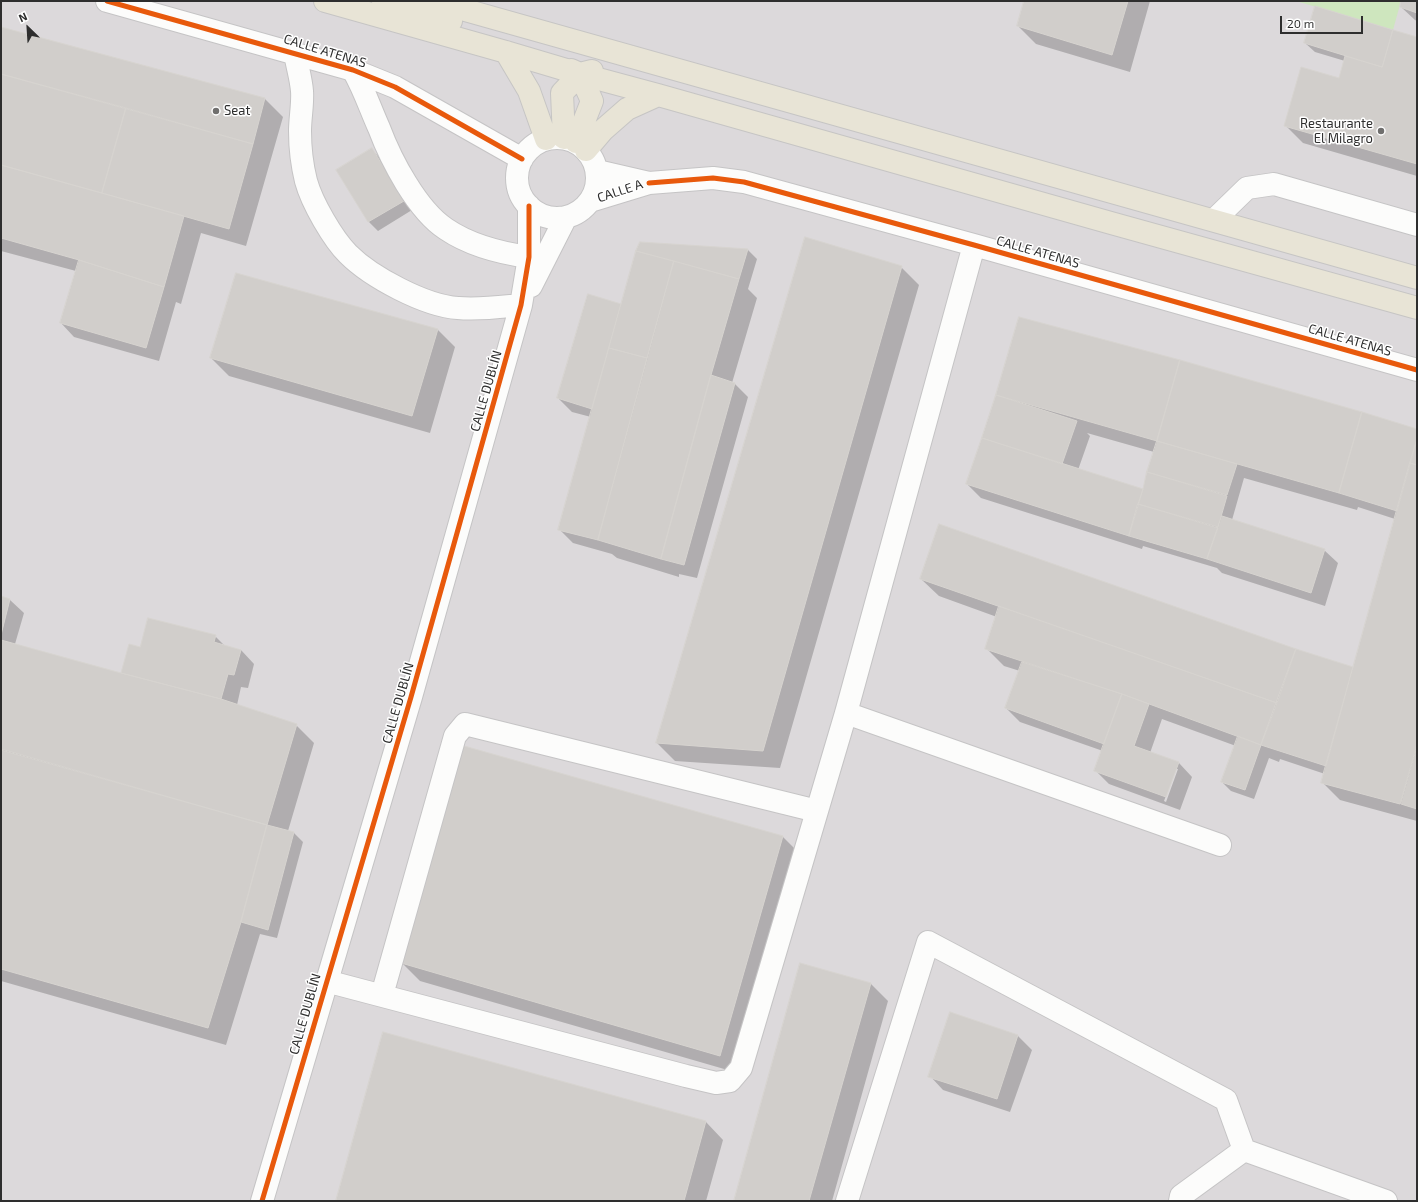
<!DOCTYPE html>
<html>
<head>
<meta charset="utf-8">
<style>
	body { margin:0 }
	#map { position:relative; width:1418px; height:1202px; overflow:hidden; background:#ece8e4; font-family:"Exo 2",sans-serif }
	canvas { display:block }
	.frame { position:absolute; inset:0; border:2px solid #2e2e2e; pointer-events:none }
	.north { position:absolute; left:8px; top:8px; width:40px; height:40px; -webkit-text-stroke:3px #fff; paint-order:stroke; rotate:335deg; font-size:11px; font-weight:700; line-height:16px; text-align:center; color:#2e2e2e }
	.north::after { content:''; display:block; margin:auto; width:14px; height:18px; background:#2e2e2e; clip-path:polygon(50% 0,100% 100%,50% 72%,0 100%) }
	.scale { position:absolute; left:1280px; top:16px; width:83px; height:18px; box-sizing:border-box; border:2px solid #2e2e2e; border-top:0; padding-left:5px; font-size:12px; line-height:14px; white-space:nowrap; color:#2e2e2e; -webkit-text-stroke:3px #fff; paint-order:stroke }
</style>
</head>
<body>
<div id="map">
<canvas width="1418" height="1202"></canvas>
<div class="frame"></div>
<div class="north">N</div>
<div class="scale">20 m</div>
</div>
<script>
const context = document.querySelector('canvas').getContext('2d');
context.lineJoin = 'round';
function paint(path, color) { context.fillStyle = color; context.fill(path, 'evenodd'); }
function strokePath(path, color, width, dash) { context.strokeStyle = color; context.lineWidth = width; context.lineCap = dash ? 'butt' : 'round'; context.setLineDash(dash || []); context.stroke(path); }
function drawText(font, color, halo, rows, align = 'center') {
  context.font = font + ' "Exo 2",sans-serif'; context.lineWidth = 3; context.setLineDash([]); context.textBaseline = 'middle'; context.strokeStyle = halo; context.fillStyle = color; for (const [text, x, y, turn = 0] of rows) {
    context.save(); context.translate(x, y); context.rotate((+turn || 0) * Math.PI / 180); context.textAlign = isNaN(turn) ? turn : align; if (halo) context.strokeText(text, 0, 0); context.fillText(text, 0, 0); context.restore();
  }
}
paint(new Path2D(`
	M 1,1 L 1417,1 L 1417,1201 L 1,1201 Z`), '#dcd9db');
paint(new Path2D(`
	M 1296,1 L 1401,1 L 1393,30 Z`), '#cee6be');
paint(new Path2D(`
	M 1025,1 L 1150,1 L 1130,72 L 1036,44 L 1018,26 Z
	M 1402,1 L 1417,1 L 1417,21 L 1415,20 L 1401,7 Z
	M 1,28 L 265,99 L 283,117 L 246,246 L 201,233 L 181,304 L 176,302 L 159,361 L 74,337 L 61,323 L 76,271 L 1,251 Z
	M 1417,38 L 1417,176 L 1303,143 L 1285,125 L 1339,79 L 1345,61 L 1315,52 L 1305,43 Z
	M 372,150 L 381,159 L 412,210 L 378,231 L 369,222 L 338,170 Z
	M 641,243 L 748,250 L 757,259 L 748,289 L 757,298 L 732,383 L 734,383 L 748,397 L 697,578 L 679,574 L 679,577 L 617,558 L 612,554 L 573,543 L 559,529 L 591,417 L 572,412 L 558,398 L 588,295 L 622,305 Z
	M 901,267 L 919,285 L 780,768 L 675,761 L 657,743 Z
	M 437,329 L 455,347 L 430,433 L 229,376 L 211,358 Z
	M 997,395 L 1417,430 L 1417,821 L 1340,800 L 1322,782 L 1325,774 L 1280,759 L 1279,762 L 1269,758 L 1254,799 L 1231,791 L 1222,782 L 1236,746 L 1162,719 L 1150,753 L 1179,763 L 1192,777 L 1180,810 L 1109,784 L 1095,770 L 1103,751 L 1020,722 L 1006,708 L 1020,671 L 1004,666 L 986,648 L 997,617 L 939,596 L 921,579 L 1295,650 L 1354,669 L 1395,519 L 1358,507 L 1357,510 L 1244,478 L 1232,520 L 1324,550 L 1338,563 L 1325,606 L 1222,573 L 1217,568 L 1143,546 L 1142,549 L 981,498 L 967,484 ZM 1087,433 L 1154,452 L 1144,491 L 1078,470 L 1090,436 ZM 1176,769 L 1178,769 L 1166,802 L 1164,801 Z
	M 1,597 L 10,600 L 24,613 L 15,644 L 122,675 L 141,648 L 215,636 L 226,647 L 241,650 L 254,664 L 248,688 L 241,687 L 237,705 L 296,725 L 314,743 L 288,831 L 294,833 L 303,842 L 277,938 L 260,934 L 226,1045 L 1,981 Z
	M 465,748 L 783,837 L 801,855 L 738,1073 L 420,981 L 402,963 Z
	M 870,983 L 888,1001 L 832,1201 L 735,1201 Z
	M 951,1013 L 1018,1036 L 1032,1050 L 1010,1112 L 943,1090 L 930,1076 Z
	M 706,1122 L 723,1140 L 706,1201 L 337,1201 Z`), '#0003');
const building = new Path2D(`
	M 1024,1 L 1128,1 L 1112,55 L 1017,26 Z
	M 1401,1 L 1417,1 L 1417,13 L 1400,7 Z
	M 1315,6 L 1393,30 L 1382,67 L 1304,43 Z
	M 1,27 L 265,98 L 253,144 L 1,74 Z
	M 1393,30 L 1417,37 L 1417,164 L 1284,126 L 1301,67 L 1339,78 L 1345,56 L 1382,67 Z
	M 1,74 L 126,108 L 102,193 L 1,165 Z
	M 126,108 L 253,144 L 229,229 L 102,193 Z
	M 372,148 L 404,201 L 368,222 L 336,170 Z
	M 1,165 L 184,216 L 164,287 L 79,260 L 1,238 Z
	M 805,237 L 902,266 L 763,751 L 656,743 Z
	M 640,242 L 748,249 L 739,279 L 636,251 Z
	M 636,251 L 674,261 L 647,358 L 609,348 Z
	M 79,260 L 164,287 L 146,348 L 60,323 Z
	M 674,261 L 739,279 L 711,375 L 661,559 L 598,540 Z
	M 236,273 L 438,329 L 412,416 L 210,358 Z
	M 588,294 L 621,304 L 592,409 L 557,398 Z
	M 1019,317 L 1180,360 L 1157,441 L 996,395 Z
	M 609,348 L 647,358 L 598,540 L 558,530 Z
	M 1180,360 L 1362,412 L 1339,493 L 1157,441 Z
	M 711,375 L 735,383 L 684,565 L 661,559 Z
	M 996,395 L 1077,421 L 1062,464 L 982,438 Z
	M 1362,412 L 1417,429 L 1417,439 L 1397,511 L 1339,493 Z
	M 982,438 L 1143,489 L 1129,536 L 966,484 Z
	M 1417,439 L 1417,465 L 1410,463 Z
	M 1157,441 L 1237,464 L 1227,495 L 1147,472 Z
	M 1410,463 L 1417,465 L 1417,744 L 1400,804 L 1321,783 Z
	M 1147,472 L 1227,496 L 1218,527 L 1138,504 L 1143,489 Z
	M 1138,504 L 1218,528 L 1207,559 L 1129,536 Z
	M 1222,516 L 1325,549 L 1311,593 L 1207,559 Z
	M 939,524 L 1296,649 L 1277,703 L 920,579 Z
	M 1,596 L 10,599 L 1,635 Z
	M 999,606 L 1277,703 L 1261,745 L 1122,694 L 985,649 Z
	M 148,618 L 216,635 L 214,642 L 241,650 L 234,675 L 228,674 L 221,699 L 121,673 L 129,644 L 140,647 Z
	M 1,640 L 121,673 L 221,699 L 297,724 L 267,825 L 1,750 Z
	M 1296,649 L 1353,667 L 1326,766 L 1261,745 Z
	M 1022,662 L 1122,694 L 1104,744 L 1005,708 Z
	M 1122,694 L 1149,704 L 1134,746 L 1179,762 L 1166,797 L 1094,771 Z
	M 1238,736 L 1261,745 L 1245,790 L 1221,782 Z
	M 464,746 L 783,836 L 720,1056 L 401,963 Z
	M 1417,747 L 1417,809 L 1401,804 Z
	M 1,749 L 267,825 L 241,922 L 208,1028 L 1,969 Z
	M 267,825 L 294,832 L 268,930 L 241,922 Z
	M 800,963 L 871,983 L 809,1201 L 734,1201 Z
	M 950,1012 L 1018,1035 L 997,1099 L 928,1077 Z
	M 383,1032 L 706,1121 L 684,1201 L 336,1201 Z`);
paint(building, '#d1cecb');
strokePath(building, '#d7d4d0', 1);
const minor = new Path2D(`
	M 107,1 L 353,70 L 395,87 L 522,159
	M 295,53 C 297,66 301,78 302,91 C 303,104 300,118 300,131 C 300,148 302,165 306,181 C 312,203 333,239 348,254 C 371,277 425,306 458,308 C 479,310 500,307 521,305
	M 353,70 C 364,89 370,108 379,128 C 391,160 417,210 446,229 C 471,246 500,253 529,257
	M517 178a40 40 0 1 1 80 0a40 40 0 1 1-80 0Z
	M 649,183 L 713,178 L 744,182 L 974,245 L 1417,370
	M 590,201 L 649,183 L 597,171
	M 1214,220 L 1247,188 L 1274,184 L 1417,225
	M 531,286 L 566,217
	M 846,713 L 1220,845
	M 326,981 L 686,1076 L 716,1083 L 730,1081 L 741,1068 L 846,713 L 974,245
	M 382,995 L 455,736 L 465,724 L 817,811
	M 262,1201 L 411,697 L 521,305 L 529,257 L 529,206
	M 847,1201 L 928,942 L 1226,1100 L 1244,1150
	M 1180,1201 L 1181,1196 L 1244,1150 L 1386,1201`);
const major = new Path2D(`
	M 325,1 L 506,52 L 580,74 L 658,95 L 1111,223 L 1417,308
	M 383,1 L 451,21
	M 433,1 L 1417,278
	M 506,52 L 529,91 L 546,139
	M 571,70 L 580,74 L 592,101 L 576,142
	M 564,138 L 562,93 L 580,74 L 592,71
	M 586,150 L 603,130 L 627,109 L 658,95`);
strokePath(minor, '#c5c4c5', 24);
strokePath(major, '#c6c5c4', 24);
strokePath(minor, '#fcfcfb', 22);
strokePath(major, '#e8e4d6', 22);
strokePath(new Path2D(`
	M 107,1 L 353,70 L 395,87 L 522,159
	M 649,183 L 713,178 L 744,182 L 974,245 L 1417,370
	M 262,1201 L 411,697 L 521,305 L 529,257 L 529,206`), '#e8590c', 5);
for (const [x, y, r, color] of [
	[216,111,4,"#706f6e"],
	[1381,131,4,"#706f6e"]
]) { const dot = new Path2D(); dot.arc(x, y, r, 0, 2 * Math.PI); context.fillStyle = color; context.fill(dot); strokePath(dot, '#fff', 1.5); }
drawText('13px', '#2e2e2e', '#fff', [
	["CALLE ATENAS",325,51,17],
	["CALLE A",620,191,-18],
	["CALLE ATENAS",1038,252,16],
	["CALLE ATENAS",1350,340,16],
	["CALLE DUBLÍN",486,391,-74],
	["CALLE DUBLÍN",398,703,-74],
	["CALLE DUBLÍN",305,1014,-74]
]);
drawText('13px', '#2e2e2e', '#fff', [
	["Seat",224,111],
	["Restaurante",1373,124,"right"],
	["El Milagro",1373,139,"right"]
], 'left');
</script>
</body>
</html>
